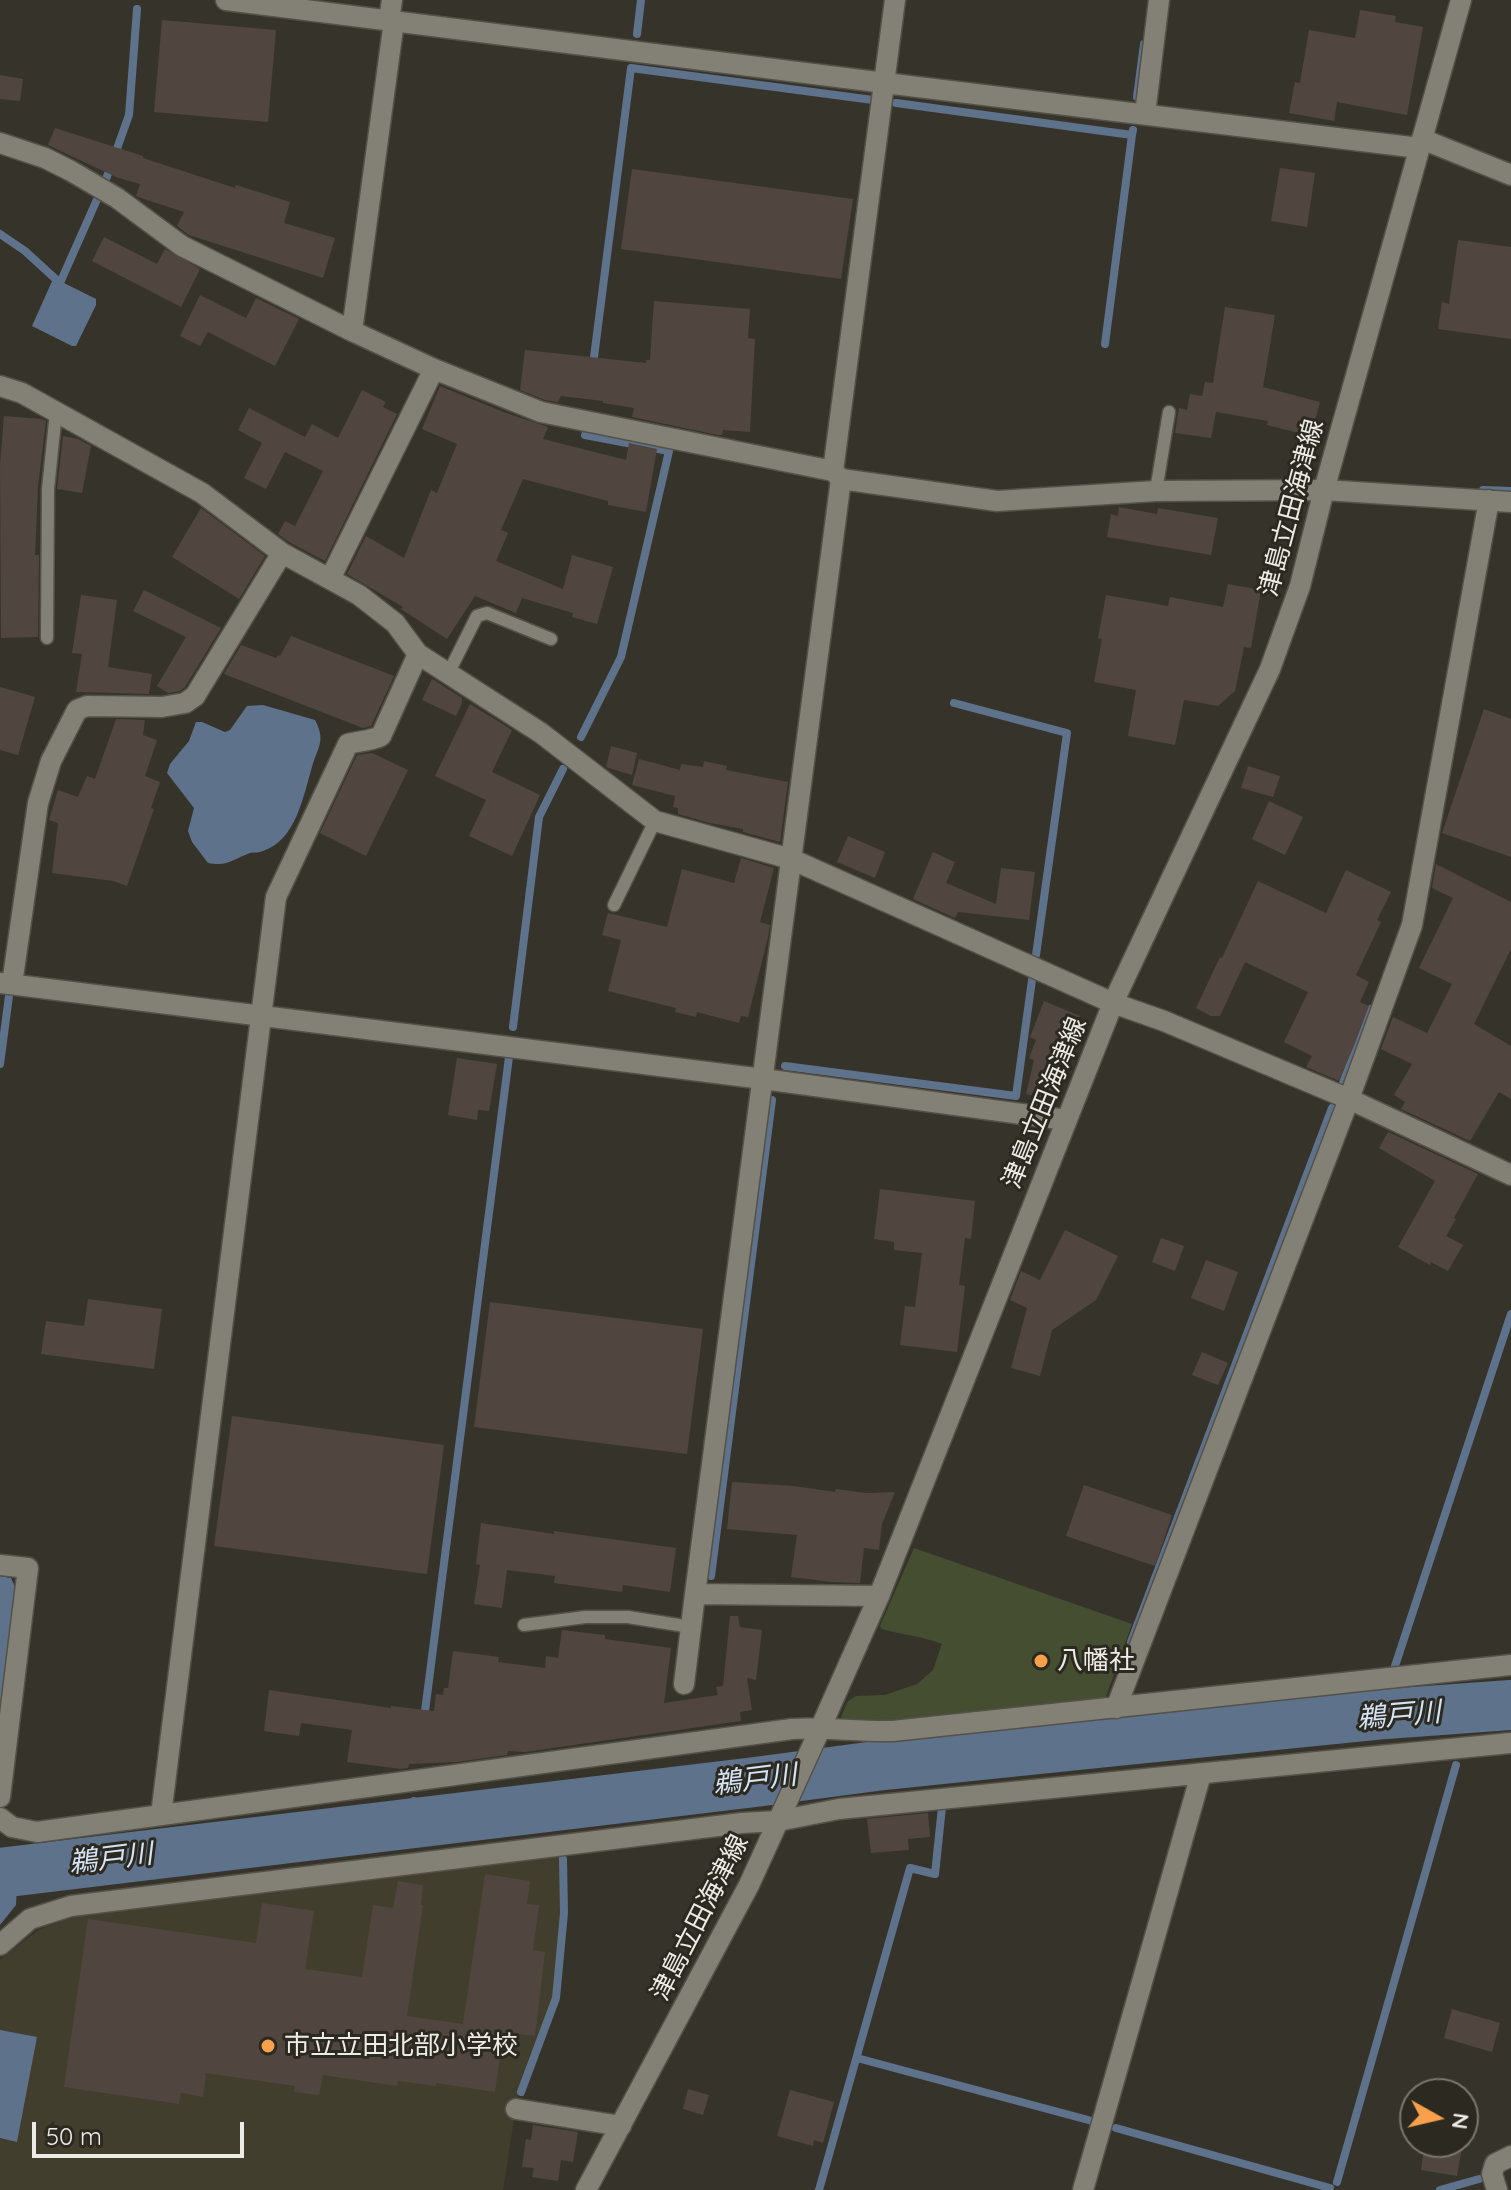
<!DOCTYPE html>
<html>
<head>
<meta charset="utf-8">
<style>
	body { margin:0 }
	#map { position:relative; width:1511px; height:2190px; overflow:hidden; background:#36342a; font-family:Quicksand,sans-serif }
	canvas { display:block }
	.north { position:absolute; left:1399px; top:2078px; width:80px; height:80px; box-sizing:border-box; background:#2c2a20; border:2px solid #79776f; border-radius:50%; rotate:98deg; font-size:22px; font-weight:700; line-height:32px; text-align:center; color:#edebe5 }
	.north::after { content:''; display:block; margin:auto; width:28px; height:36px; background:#f8a04b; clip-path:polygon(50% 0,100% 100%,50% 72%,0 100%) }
	.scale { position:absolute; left:32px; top:2122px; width:212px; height:36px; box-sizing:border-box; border:4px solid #edebe5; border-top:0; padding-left:10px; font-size:24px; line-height:28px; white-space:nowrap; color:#edebe5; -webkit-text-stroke:6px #2c2a20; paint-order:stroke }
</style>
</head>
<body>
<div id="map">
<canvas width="1511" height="2190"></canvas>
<div class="north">N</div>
<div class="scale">50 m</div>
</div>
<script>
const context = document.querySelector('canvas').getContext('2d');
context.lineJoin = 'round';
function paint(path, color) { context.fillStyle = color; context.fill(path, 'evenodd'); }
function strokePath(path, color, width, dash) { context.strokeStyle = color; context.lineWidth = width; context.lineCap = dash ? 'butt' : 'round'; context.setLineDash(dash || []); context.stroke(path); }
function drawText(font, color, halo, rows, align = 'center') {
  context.font = font + ' Quicksand,"Noto Sans JP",sans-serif'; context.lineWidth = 6; context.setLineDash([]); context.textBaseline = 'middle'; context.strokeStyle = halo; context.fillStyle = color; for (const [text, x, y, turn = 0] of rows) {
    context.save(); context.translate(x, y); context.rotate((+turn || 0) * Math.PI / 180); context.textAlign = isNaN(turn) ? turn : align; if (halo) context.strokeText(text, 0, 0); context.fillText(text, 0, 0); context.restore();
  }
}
paint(new Path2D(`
	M 560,1856 L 562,1914 L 553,1998 L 518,2094 L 503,2190 L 0,2190 L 0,1960 L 40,1929 L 85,1913 Z`), '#423e2d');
paint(new Path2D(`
	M 914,1548 L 1132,1624 L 1104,1702 L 891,1726 L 845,1722 L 841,1717 L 848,1701 L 856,1696 L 885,1695 L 917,1684 L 933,1670 L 942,1644 C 922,1636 902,1635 882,1629 L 880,1626 Z`), '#464e32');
paint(new Path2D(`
	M 53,279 L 60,281 L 96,299 L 96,305 L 76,346 L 72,346 L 32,326 Z
	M 263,705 L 315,720 C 326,741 318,746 312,767 C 303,797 296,840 263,851 C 259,853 254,852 250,853 C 233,859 228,867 208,863 L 192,842 L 188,831 L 194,808 L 167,773 L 170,764 L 189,741 L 196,722 L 202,722 L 225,732 L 230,730 L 247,706 Z
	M 0,1576 L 11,1578 L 15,1587 L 0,1721 Z
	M 19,1851 L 16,1905 L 0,1925 L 0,1852 Z
	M 0,2030 L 37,2037 L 17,2142 L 0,2138 Z`), '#5f728c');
strokePath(new Path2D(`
	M 637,34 L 641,0
	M 1137,97 L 1144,44
	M 896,103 L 1132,135 L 1133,130
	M 105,182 L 129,115 L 137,9
	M 0,234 L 25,251 L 60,283 L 99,195
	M 1105,344 L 1132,135
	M 593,365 L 631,68 L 873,100
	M 1482,495 L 1483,490 L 1511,491
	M 954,703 L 1067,733 L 1036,955
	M 581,737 L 621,657 L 669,451 L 585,435
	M 513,1027 L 539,817 L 563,769
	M 0,1064 L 9,996
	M 785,1066 L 1016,1096 L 1032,980
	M 1343,1083 L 1371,1009
	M 711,1576 L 772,1100
	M 1131,1642 L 1332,1108
	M 1395,1666 L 1511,1314
	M 1386,1714 L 1387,1703
	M 424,1719 L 509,1057
	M 1108,1742 L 1109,1719
	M 411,1824 L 414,1801
	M 857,2058 L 1092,2121
	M 521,2092 L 556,1998 L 564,1913 L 563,1859
	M 1116,2128 L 1330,2188
	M 1337,2182 L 1456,1765
	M 819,2190 L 910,1868 L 935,1874 L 942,1807
	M 1440,2190 L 1479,2179`), '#5f728c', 8);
strokePath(new Path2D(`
	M 0,1873 L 755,1782 L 876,1766 L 1108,1742 L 1386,1714 L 1511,1705`), '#5f728c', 50);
paint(new Path2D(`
	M 1360,10 L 1396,16 L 1395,22 L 1423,27 L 1407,115 L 1337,102 L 1334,121 L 1289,113 L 1295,82 L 1300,83 L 1309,30 L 1355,38 Z
	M 162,20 L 276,30 L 268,122 L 154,112 Z
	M 0,75 L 23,79 L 20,101 L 0,99 Z
	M 55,128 L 143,156 L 143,158 L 235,188 L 236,185 L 290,202 L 284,223 L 335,238 L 323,278 L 189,235 L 177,226 L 184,212 L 138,197 L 136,196 L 140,184 L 116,177 L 48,145 Z
	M 1280,168 L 1315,173 L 1307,227 L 1271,221 Z
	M 632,169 L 853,199 L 841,279 L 621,249 Z
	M 104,237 L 157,264 L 165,249 L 200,269 L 181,307 L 92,261 Z
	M 1458,240 L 1511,247 L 1511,339 L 1438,329 L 1442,302 L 1449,304 Z
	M 200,295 L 246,318 L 256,298 L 299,319 L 275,366 L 208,332 L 200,346 L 180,336 Z
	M 654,301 L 750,309 L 748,338 L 755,339 L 750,432 L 723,430 L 722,435 L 718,435 L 632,417 L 634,408 L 603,403 L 603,401 L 561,396 L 558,402 L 545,400 L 520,390 L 525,350 L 646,363 L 646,360 L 650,360 Z
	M 1225,307 L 1275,315 L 1263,387 L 1320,402 L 1311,436 L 1267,425 L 1268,421 L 1216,412 L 1211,438 L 1175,433 L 1179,408 L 1187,410 L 1190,394 L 1202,396 L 1205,382 L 1213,383 Z
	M 440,386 L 506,413 L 548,427 L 543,439 L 626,460 L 629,443 L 657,449 L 646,512 L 608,505 L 608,501 L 523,479 L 501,530 L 508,533 L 496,561 L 563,589 L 572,555 L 613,567 L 597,624 L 572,617 L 573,613 L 522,598 L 516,613 L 475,596 L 447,639 L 401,609 L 403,607 L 347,574 L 366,536 L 404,558 L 431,490 L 437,493 L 457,444 L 422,429 Z
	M 362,390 L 386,402 L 383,407 L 397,414 L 325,561 L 289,542 L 278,534 L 285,521 L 295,526 L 323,471 L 285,452 L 266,489 L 244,478 L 262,443 L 238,430 L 249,408 L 305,437 L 312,424 L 338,438 Z
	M 4,416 L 42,419 L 46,421 L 38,486 L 35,555 L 39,555 L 38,637 L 1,638 L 0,465 Z
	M 63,436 L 78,439 L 91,446 L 82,493 L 57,489 Z
	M 1119,507 L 1157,514 L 1158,508 L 1218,518 L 1211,555 L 1107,537 L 1111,514 L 1118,516 Z
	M 201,508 L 265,556 L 239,599 L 172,557 Z
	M 1228,584 L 1261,590 L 1251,648 L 1244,647 L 1235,691 L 1218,706 L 1184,700 L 1175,745 L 1128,736 L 1136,690 L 1094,682 L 1102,639 L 1098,638 L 1106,595 L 1168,606 L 1170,597 L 1223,607 Z
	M 144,590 L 221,628 L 185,687 L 180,691 L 168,693 L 157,686 L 186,637 L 133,611 Z
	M 81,595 L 117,600 L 108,667 L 152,674 L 149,694 L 76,692 L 82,654 L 72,653 Z
	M 291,636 L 394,676 L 371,726 L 363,728 L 224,674 L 241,645 L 276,658 L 278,655 L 280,656 Z
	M 432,679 L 462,698 L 462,703 L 456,716 L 422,700 Z
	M 0,687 L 35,697 L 18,755 L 0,750 Z
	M 470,704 L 512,730 L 492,772 L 540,795 L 512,856 L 469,836 L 486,800 L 435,776 Z
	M 1484,709 L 1511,719 L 1511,857 L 1442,833 Z
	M 116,719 L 145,720 L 143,735 L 157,740 L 145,776 L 160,782 L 151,808 L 154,809 L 127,886 L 113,881 L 52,873 L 58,823 L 49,820 L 58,790 L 78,797 L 87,776 L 95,779 Z
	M 611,746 L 637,753 L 632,775 L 606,767 Z
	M 372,753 L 408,770 L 366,856 L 320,833 L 357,755 Z
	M 639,759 L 680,770 L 681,764 L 703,767 L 704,761 L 727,766 L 726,770 L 788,782 L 780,842 L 743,832 L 743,829 L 710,823 L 678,814 L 678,808 L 673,807 L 675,796 L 632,785 Z
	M 1248,766 L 1280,776 L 1273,797 L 1241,788 Z
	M 1269,801 L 1303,817 L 1285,855 L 1252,839 Z
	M 848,836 L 885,852 L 875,878 L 837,862 Z
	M 933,852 L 955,862 L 946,883 L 996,904 L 1001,868 L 1035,872 L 1029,920 L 958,912 L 955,918 L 913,899 Z
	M 741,858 L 774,868 L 760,922 L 770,925 L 768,937 L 748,1017 L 741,1016 L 739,1023 L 697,1012 L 696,1017 L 675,1012 L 676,1008 L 608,991 L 621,940 L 602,935 L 608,913 L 667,927 L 682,869 L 734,883 Z
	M 1436,864 L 1511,902 L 1511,949 L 1474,1024 L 1511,1046 L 1511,1099 L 1499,1092 L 1470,1141 L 1401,1109 L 1405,1102 L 1394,1095 L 1412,1064 L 1381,1049 L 1393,1017 L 1427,1033 L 1452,984 L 1419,968 L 1453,898 L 1432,888 Z
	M 1346,870 L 1391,892 L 1377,920 L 1381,922 L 1356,975 L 1369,982 L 1360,1002 L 1369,1006 L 1354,1046 L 1339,1081 L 1306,1067 L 1312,1056 L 1284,1042 L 1308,992 L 1245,962 L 1220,1016 L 1211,1016 L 1196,1008 L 1220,957 L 1222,958 L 1258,881 L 1326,913 Z
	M 1044,1001 L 1080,1016 L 1062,1062 L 1053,1100 L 1026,1094 L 1034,1060 L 1029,1058 L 1036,1040 L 1030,1037 Z
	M 457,1058 L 497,1064 L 489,1111 L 478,1110 L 477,1120 L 448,1115 Z
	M 1388,1132 L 1478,1174 L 1454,1218 L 1456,1219 L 1446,1236 L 1463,1245 L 1448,1271 L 1431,1262 L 1430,1265 L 1398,1247 L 1435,1181 L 1379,1148 Z
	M 880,1189 L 975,1201 L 971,1239 L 965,1238 L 959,1285 L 965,1286 L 957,1352 L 900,1345 L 905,1306 L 915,1307 L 922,1253 L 894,1250 L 894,1242 L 874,1239 Z
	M 1065,1230 L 1118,1256 L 1096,1300 L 1052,1330 L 1040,1376 L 1011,1368 L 1027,1308 L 1010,1300 L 1021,1271 L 1040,1280 Z
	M 1161,1238 L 1184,1246 L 1175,1271 L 1152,1262 Z
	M 1206,1260 L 1238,1272 L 1224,1311 L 1191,1298 Z
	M 88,1299 L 162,1309 L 154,1369 L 41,1354 L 46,1321 L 84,1326 Z
	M 490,1302 L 703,1329 L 687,1454 L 474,1427 Z
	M 1202,1352 L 1228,1363 L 1218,1385 L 1192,1375 Z
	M 232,1416 L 444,1445 L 427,1574 L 214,1546 Z
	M 732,1482 L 794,1486 L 835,1492 L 836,1489 L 866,1493 L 895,1492 L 882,1524 L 879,1550 L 864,1548 L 860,1583 L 832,1582 L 791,1577 L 797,1535 L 727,1529 Z
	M 1084,1485 L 1172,1515 L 1155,1566 L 1066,1536 Z
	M 481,1523 L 554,1534 L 554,1531 L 582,1535 L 676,1548 L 670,1592 L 623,1585 L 622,1592 L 554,1583 L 555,1576 L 507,1570 L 502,1608 L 474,1604 L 480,1565 L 476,1564 Z
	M 730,1616 L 738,1616 L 740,1627 L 762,1630 L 756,1680 L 747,1678 L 752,1710 L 740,1712 L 741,1721 L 525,1752 L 508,1751 L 507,1755 L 456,1762 L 409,1764 L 408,1768 L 401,1769 L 347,1762 L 352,1730 L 301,1723 L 299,1736 L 264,1731 L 269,1690 L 391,1708 L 391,1706 L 434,1711 L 436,1694 L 443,1695 L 444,1688 L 448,1688 L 453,1651 L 499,1657 L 498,1662 L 545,1668 L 546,1656 L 558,1658 L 562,1630 L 605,1635 L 605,1639 L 671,1648 L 664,1703 L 718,1695 L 716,1687 L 723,1686 Z
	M 928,1813 L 930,1837 L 908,1839 L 909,1850 L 871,1853 L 867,1819 Z
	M 485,1874 L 530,1881 L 527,1904 L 539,1905 L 533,1950 L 545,1952 L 535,2036 L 510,2033 L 509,2035 L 503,2035 L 495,2092 L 436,2083 L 436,2086 L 398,2081 L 397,2086 L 323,2075 L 319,2095 L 294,2092 L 295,2086 L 206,2073 L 203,2097 L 181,2093 L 179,2104 L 64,2087 L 88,1919 L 256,1943 L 262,1903 L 314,1911 L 305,1969 L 362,1977 L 373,1905 L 393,1908 L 398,1881 L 423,1885 L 421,1905 L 423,1905 L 407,2016 L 463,2024 Z
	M 1452,2009 L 1500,2023 L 1492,2052 L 1444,2038 Z
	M 688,2089 L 709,2095 L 703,2115 L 683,2109 Z
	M 790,2090 L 834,2102 L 823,2143 L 814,2140 L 813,2146 L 777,2136 Z
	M 533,2125 L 578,2132 L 573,2162 L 561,2160 L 558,2181 L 532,2177 L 534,2168 L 522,2167 L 526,2139 L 531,2140 Z
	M 1425,2142 L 1463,2142 L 1457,2176 L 1421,2170 Z`), '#50463f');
const service = new Path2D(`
	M 1156,491 L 1169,412
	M 47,638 L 48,489 L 56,412
	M 448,674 L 477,616 L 487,613 L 551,639
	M 614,905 L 655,821
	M 524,1625 L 585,1617 L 628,1617 L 691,1627`);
const minor = new Path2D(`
	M 226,0 L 885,83 L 1419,148
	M 895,0 L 833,471 L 841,479 L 997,501 L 1156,491 L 1324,490 L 1511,502
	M 389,21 L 392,0
	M 394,21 L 352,331 L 434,369 L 541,412 L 833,471
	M 1145,114 L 1159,0
	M 1422,139 L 1511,175
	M 0,143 L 45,158 L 71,171 L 117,198 L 182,246 L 352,331
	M 0,386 L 22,393 L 202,493 L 282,553 L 359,595 L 395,623 L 418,654 L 541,733 L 655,821 L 791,859 L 1113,1003 L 1164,1021 L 1349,1099 L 1511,1175
	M 841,479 L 695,1594 L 879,1596
	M 330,579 L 434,369
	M 0,983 L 763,1079 L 1066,1120
	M 12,984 L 38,803 L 51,761 L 77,710 L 87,706 L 162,707 L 185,703 L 195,696 L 282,553
	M 0,1565 L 28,1568 L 0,1797
	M 684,1684 L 695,1594
	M 1116,1708 L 1349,1099 L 1412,925 L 1489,500
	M 161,1815 L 276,897 L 348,744 C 359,741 371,741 381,736 L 418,654
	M 0,1818 L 12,1827 L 37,1832 L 792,1729 C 826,1727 859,1732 893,1731 L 1511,1665
	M 0,1945 L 30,1919 L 71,1906 L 742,1823 L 778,1821 L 839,1809 L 1511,1743
	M 516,2109 L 621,2126
	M 1083,2190 L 1201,1774
	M 1497,2190 L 1492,2174 L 1495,2164 L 1511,2156`);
const secondary = new Path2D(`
	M 586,2190 L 749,1885 L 821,1727 L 879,1596 L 1113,1003 L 1270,669 L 1300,586 L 1324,490 L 1461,0`);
strokePath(service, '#545149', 15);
strokePath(minor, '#545149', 23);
strokePath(secondary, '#545149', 23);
strokePath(service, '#838075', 12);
strokePath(minor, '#838075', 20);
strokePath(secondary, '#838075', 20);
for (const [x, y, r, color] of [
	[1041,1661,8,"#f8a04b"],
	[268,2046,8,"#f8a04b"]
]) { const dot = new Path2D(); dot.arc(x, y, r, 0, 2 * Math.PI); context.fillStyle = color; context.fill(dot); strokePath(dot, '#2c2a20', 3); }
drawText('26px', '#edebe5', '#2c2a20', [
	["津島立田海津線",1292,508,-75],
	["津島立田海津線",1045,1103,-68],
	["津島立田海津線",700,1918,-63]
]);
drawText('26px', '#edebe5', '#2c2a20', [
	["八幡社",1057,1661],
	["市立立田北部小学校",284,2046]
], 'left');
drawText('italic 28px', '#d6e4f8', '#2c2a20', [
	["鵜戸川",1399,1716,-5],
	["鵜戸川",755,1780,-7],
	["鵜戸川",111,1859,-7]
]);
</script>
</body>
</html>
